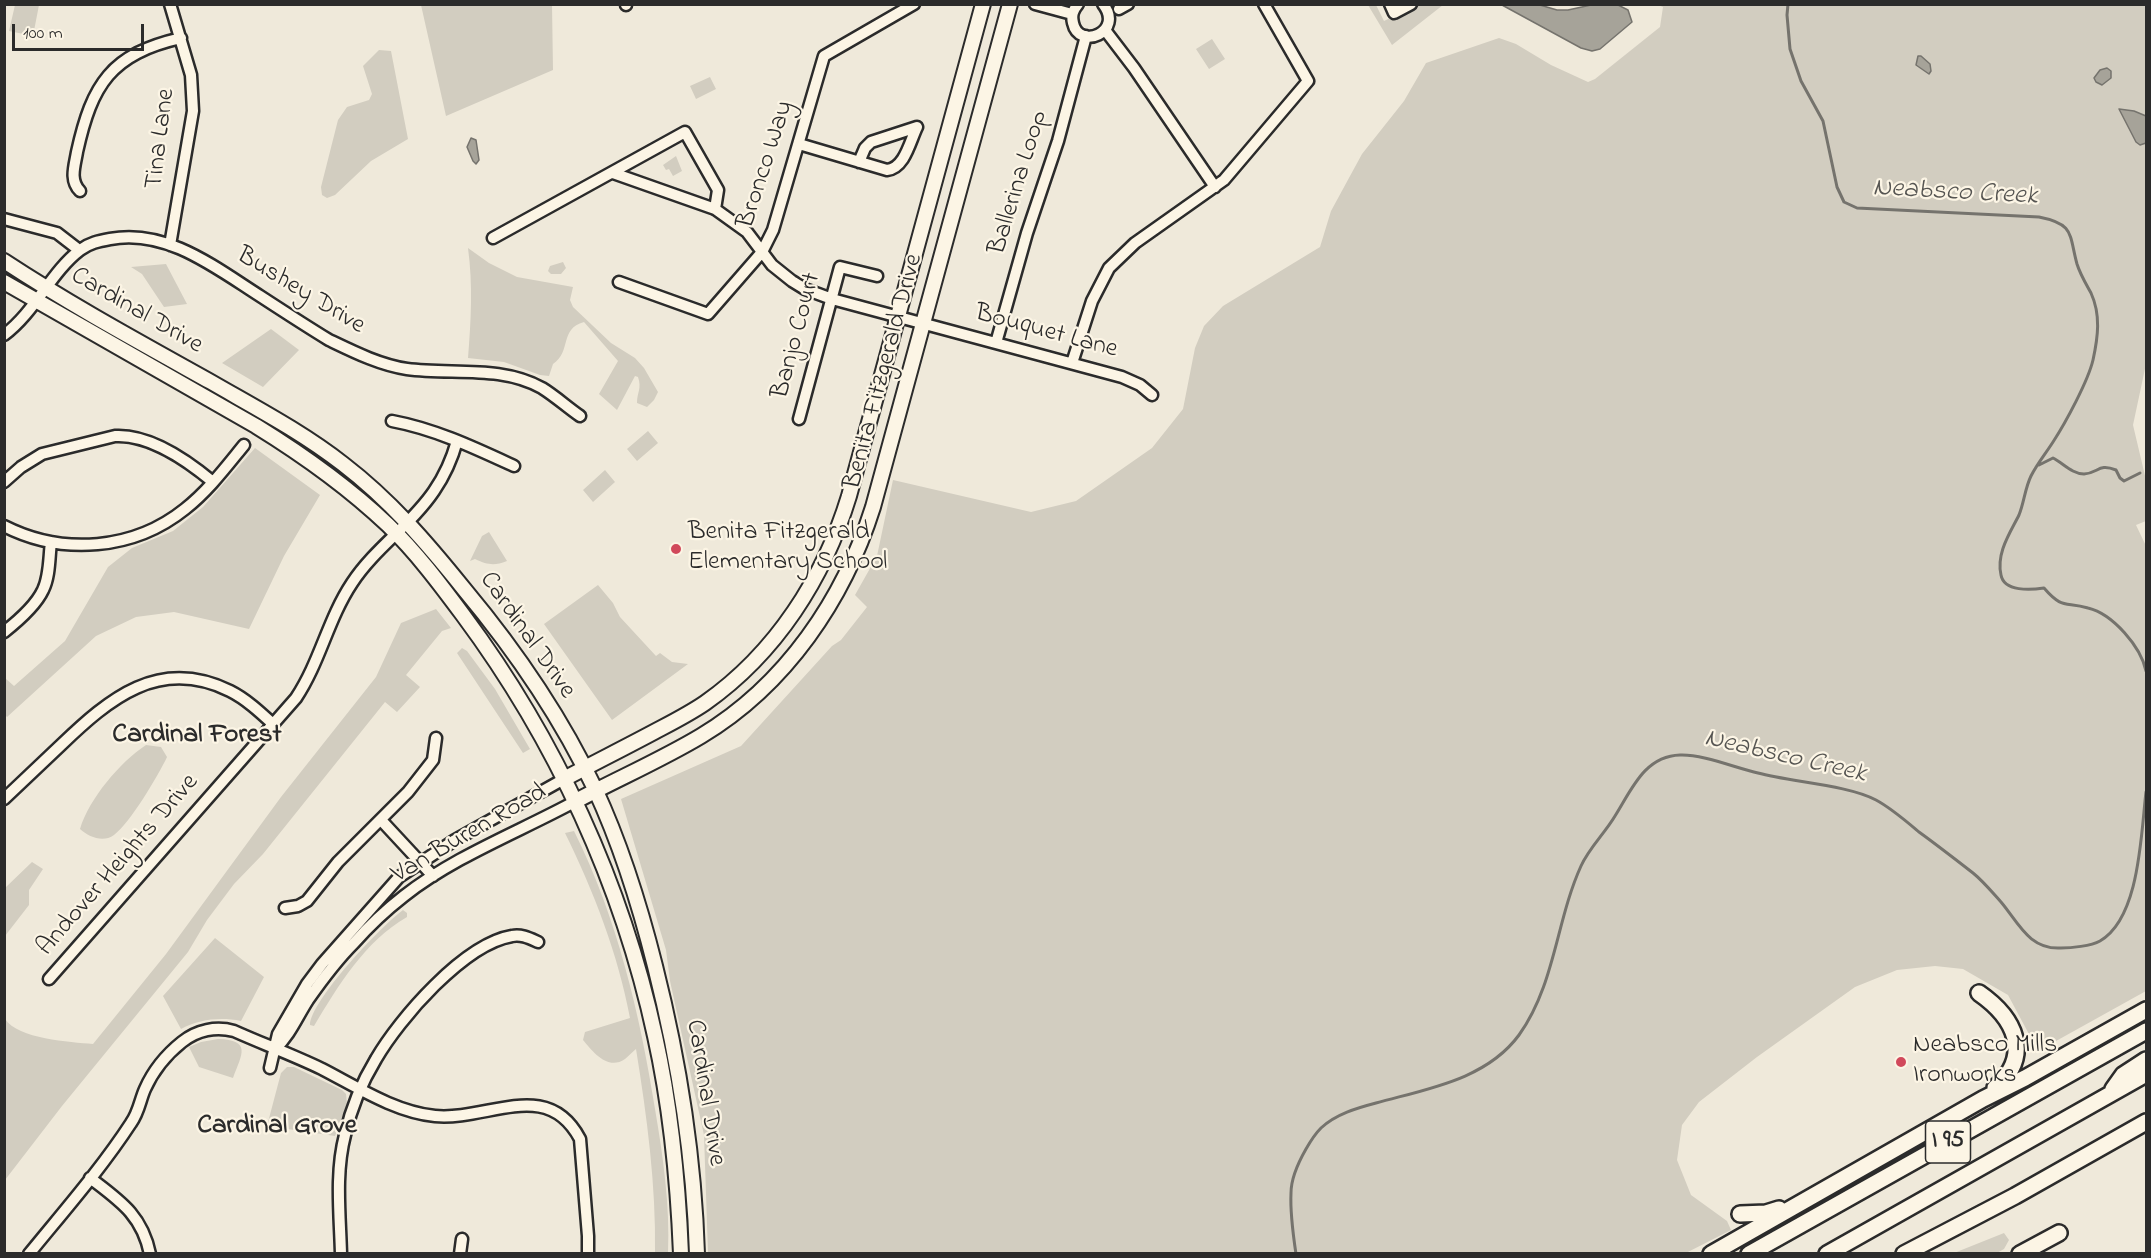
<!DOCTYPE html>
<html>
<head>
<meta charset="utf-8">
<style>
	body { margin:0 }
	#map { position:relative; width:2151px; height:1258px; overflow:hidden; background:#efe9da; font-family:"Indie Flower",sans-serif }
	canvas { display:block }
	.frame { position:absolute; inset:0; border:6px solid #2b2b2b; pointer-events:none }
	.scale { position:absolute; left:12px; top:24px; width:132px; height:27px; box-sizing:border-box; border:3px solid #2b2b2b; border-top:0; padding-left:8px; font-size:18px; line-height:21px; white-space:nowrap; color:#2b2b2b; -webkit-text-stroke:4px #fcf5e5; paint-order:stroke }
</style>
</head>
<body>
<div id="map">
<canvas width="2151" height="1258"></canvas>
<div class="frame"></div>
<div class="scale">100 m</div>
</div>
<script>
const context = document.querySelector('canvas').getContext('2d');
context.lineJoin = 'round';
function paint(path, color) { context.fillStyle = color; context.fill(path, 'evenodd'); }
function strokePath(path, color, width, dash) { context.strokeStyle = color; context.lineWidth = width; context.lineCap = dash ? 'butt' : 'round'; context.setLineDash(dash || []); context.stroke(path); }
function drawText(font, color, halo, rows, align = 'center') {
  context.font = font + ' "Indie Flower",sans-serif'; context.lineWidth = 4.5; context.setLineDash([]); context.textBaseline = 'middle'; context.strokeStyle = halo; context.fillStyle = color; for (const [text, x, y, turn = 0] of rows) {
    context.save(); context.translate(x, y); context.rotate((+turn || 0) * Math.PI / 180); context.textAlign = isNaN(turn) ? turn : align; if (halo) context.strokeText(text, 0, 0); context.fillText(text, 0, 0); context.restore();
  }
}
paint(new Path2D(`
	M 15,5 L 39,5 L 33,36 L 9,31 Z
	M 421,5 L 552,5 L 553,70 L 446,116 Z
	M 1368,5 L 1376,5 L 1384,21 L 1417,5 L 1443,5 L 1392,45 Z
	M 1658,5 L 2146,5 L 2146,364 L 2133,425 L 2146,480 L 2146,521 L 2136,525 L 2146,546 L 2146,991 L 2038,1051 L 2008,995 L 1963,969 L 1935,966 L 1897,970 L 1855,987 L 1757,1057 L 1699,1102 L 1682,1125 L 1677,1160 L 1691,1195 L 1727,1221 L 1731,1230 L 1684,1254 L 708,1253 L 704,1135 L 670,981 L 666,950 L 621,799 L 741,746 L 832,646 L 841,640 L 867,607 L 855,595 L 877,556 L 893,480 L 1031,512 L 1076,501 L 1152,448 L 1183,409 L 1195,348 L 1204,326 L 1223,306 L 1320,247 L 1331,211 L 1362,154 L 1404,101 L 1426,63 L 1499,38 L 1516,44 L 1551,65 L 1588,82 L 1595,79 L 1660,27 L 1663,7 Z
	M 1212,39 L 1225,59 L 1209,69 L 1196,49 Z
	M 379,50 L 391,51 L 408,139 L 371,161 L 335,195 L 327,198 L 322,195 L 321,187 L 338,120 L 347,107 L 369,100 L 372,94 L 363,66 Z
	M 710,77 L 716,89 L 696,99 L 690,86 Z
	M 676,156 L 682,171 L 673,176 L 669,169 L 666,170 L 663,165 Z
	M 468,248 L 489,263 L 517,277 L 573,287 L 570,300 L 573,307 L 611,343 L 635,358 L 644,368 L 658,392 L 654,400 L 647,407 L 637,403 C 637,392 642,389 638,377 L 635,376 L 617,410 L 599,394 L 618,361 L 584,322 C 559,329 572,351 553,364 L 549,376 L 540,375 L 504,362 L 468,358 C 471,321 473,285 468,248 Z
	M 563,262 L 566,268 L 561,274 L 551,274 L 548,271 L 550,266 Z
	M 166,264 L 187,304 L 164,307 L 142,274 L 131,267 Z
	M 271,329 L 299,350 L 263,387 L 222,363 Z
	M 648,431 L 658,443 L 637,461 L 627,449 Z
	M 255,448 L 320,495 L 284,556 L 249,629 L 174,612 L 136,617 L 96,636 L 7,717 L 5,715 L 5,678 L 14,686 L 65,641 L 108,567 L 132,548 L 173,531 L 203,507 Z
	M 605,470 L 615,482 L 593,502 L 583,490 Z
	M 489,532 L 507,561 C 494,566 488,565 475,559 L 470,561 L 482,536 Z
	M 598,585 L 613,603 L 620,617 L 656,656 L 660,653 L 672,662 L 688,664 L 612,720 L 544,624 Z
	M 436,609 L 451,628 L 442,631 L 406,675 L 420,687 L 397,712 L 385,702 L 263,854 L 234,884 L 207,920 L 188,952 L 62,1106 L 5,1180 L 5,1019 C 18,1039 70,1042 93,1044 L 166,954 L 281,797 L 376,677 L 401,623 Z
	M 462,648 L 467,651 L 495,689 L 530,749 L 523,753 L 457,653 Z
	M 146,745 L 161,747 L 167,757 C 158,776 130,823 114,835 C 103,843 89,837 80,829 C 89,799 120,762 146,745 Z
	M 574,831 C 617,917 640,1014 655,1109 C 663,1156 670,1205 668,1253 L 655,1253 C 656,1185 647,1117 636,1049 C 632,1052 629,1056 625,1059 C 608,1071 593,1052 583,1040 L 585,1032 L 630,1018 C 618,954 594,892 565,833 Z
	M 32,862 L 43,869 L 29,890 L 29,905 L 5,936 L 5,888 Z
	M 403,910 L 407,913 L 407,917 C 365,941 338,986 314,1026 L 310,1025 C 311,1000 381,926 403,910 Z
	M 215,938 L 264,977 L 241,1021 C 220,1017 200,1019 181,1029 L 163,996 Z
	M 218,1039 C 252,1040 242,1054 233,1078 L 199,1067 L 189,1047 L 201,1042 Z
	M 287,1067 L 294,1067 L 342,1090 L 346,1094 L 347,1104 L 335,1136 L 267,1126 L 281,1073 Z
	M 2004,1233 L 2009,1240 L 2004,1249 L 1997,1253 L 1954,1253 Z`), '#d2cdc0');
const water = new Path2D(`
	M 1502,5 L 1540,5 L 1557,10 L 1568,10 L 1591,5 L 1618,5 L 1628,10 L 1632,22 L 1600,49 L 1592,51 L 1581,48 Z
	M 1918,56 L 1921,56 L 1930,64 L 1931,71 L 1929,74 L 1916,65 Z
	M 2107,68 L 2111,71 L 2111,78 L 2102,85 L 2096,82 L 2094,78 L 2100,70 Z
	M 2119,109 L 2134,111 L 2146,116 L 2146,143 L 2140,145 L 2136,142 Z
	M 471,138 L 476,140 L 479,160 L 476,164 L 473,161 L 467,147 Z`);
paint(water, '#a6a399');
strokePath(water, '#75736d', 1.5);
strokePath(new Path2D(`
	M 1788,4 L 1787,15 L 1790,49 L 1801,81 L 1823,121 L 1837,187 L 1844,202 L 1857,208 L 2039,217 C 2075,224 2069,235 2077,264 C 2080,274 2086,284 2091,293 C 2101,315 2098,337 2093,360 C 2088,381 2066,422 2053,442 C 2046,453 2037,464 2031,476 C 2025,488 2024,503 2019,515 C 2010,533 1996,553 2001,575 C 2004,592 2031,590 2044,588 C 2063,610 2065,601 2088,608 C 2113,614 2141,647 2146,671
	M 2039,465 L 2053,458 C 2063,463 2072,474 2084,474 C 2099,473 2098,463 2116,470 L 2120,478 L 2124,481 L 2140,473
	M 1296,1254 C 1293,1234 1290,1213 1291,1193 C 1291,1178 1298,1163 1306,1149 C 1310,1142 1315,1134 1321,1128 C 1336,1114 1357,1108 1376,1103 C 1426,1089 1486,1080 1519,1035 C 1555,985 1556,921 1581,866 C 1589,848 1605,833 1615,816 C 1631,791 1644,756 1680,755 C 1702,754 1736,768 1758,773 C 1791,782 1848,785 1876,800 C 1891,808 1906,821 1919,832 C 1937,845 1955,859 1973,873 C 1983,881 1992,892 2001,902 C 2018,922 2029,950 2061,948 C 2071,948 2091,946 2100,941 C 2140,918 2141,833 2146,792`), '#75736d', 3);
const minor = new Path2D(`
	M 170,4 L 191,75 L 193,111 L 170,245
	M 626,4 L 626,5
	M 1035,4 L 1072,14
	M 1078,4 C 1073,10 1071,15 1073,23 C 1079,51 1125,32 1103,4
	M 1390,4 L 1394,13 L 1411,4
	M 1119,9 L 1128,4
	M 1105,30 L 1134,68 L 1215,187
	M 799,144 L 887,170 C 905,168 910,141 917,127 L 871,142 L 865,148 L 859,162
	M 613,173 L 715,209 L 747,232 L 772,265 L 792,281 L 805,289 L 832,299 L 1122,377 L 1140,385 L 1152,395
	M 80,191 C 69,180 75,165 77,152 C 92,84 111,54 181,38
	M 4,219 L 57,233 L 79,250
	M 493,238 L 685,132 L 718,190 L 715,209
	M 619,282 L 708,314 L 762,252 L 773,230 L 824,56 L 914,4
	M 4,335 C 35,312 51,272 80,250 C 89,243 99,241 110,239 C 166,228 216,268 260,296 C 283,311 306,326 329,340 C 354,352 380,365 407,369 C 452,375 501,365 542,388 C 555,396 567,407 580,416
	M 996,343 L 1027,233 L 1058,141 L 1086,36
	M 1072,363 L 1092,301 L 1109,268 L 1135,243 L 1224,180 L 1308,81 L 1264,4
	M 799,419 L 840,267 L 877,276
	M 392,421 C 435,429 475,448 514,466
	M 4,482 L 21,467 L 42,454 L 115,436 C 149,434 188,461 213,482
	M 4,526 C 63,556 134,550 185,509 C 208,491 226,467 244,445
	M 4,632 C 18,621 36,605 43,590 C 50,576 49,557 51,542
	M 4,799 C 23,781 42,763 61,745 C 109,699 159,656 230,691 C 246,699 260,712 273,724
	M 381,820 L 433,876
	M 285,908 L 298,906 L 307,901 L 338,862 L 408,792 L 433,760 L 436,738
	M 49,979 L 296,698 C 320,662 328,619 352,583 C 375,548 411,525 434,491 C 445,475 452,459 457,441
	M 275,1049 C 290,1035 297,1017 308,1000 C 322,980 337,960 354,943 C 369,926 386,910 404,896 C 455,856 519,832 576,801
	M 270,1068 L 278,1034 L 307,984 L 322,964 L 399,877 L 455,840 L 564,779
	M 90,1178 C 120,1201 142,1215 150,1254
	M 29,1254 C 64,1211 101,1169 131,1123 C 139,1112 140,1100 145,1089 C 153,1071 167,1054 182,1042 C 197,1030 216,1026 234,1031 C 263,1044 293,1055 322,1069 C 357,1087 395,1112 435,1116 C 489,1121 547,1077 580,1139 L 588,1236 L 588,1254
	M 341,1254 C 340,1215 335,1173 345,1135 C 351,1109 362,1082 376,1059 C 399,1019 464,944 512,936 C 521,934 529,938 538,942
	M 460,1254 L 462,1239`);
const major = new Path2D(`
	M 4,261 C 71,305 141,343 211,382 C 256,408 302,432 343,464 C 390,500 427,543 464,589 C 515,650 561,717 595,789 C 621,845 640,906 655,966 C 679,1061 694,1155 697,1254
	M 4,282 L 256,426 C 303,455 348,487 388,525 C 416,552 440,584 463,615 C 556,740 622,884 655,1036 C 671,1108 678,1180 681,1254
	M 564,779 C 594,763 624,748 654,732 C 671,723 689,714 705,703 C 776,653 824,578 849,496 L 983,4
	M 576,801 C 617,779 661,760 701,736 C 786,685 844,599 873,507 L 1010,4`);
const highway = new Path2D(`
	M 1979,993 C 2015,1018 2033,1055 1995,1088
	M 2113,1089 L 2123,1075 L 2146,1060
	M 1740,1214 L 1766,1213 L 1779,1209
	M 1711,1254 L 1983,1099 L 2025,1078 L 2146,1010
	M 1749,1254 L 2146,1031
	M 1827,1254 L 2146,1074
	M 1904,1254 L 2015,1196 L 2146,1122
	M 2020,1254 L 2059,1233`);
strokePath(minor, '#2b2b2b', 15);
strokePath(major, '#2b2b2b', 18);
strokePath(highway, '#2b2b2b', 20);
strokePath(minor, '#fcf5e5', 10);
strokePath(major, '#fcf5e5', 14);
strokePath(highway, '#fcf5e5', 15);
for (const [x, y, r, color] of [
	[676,549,6,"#d1495b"],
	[1901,1062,6,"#d1495b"]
]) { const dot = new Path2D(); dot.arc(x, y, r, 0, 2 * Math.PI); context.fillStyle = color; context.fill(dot); strokePath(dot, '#fcf5e5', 2); }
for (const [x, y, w] of [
	[1948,1142,45]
]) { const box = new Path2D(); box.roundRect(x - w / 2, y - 21, w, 42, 4.5); context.fillStyle = '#fcf5e5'; context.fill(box); strokePath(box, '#2b2b2b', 1.5); }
drawText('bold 24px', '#2b2b2b', null, [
	["I 95",1948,1142]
]);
drawText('26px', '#2b2b2b', '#fcf5e5', [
	["Tina Lane",162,139,-83],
	["Bronco Way",767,165,-72],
	["Ballerina Loop",1020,183,-73],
	["Bushey Drive",300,292,31],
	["Cardinal Drive",136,312,30],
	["Bouquet Lane",1046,333,15],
	["Banjo Court",798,336,-75],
	["Benita Fitzgerald Drive",885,372,-75],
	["Cardinal Drive",526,636,55],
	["Van Buren Road",470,835,-30],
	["Andover Heights Drive",119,866,-49],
	["Cardinal Drive",704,1093,81]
]);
drawText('26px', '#2b2b2b', '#fcf5e5', [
	["Benita Fitzgerald",688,534],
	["Elementary School",688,564],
	["Neabsco Mills",1913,1047],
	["Ironworks",1913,1077]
], 'left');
drawText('italic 27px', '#565552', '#fcf5e5', [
	["Neabsco Creek",1955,194,3],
	["Neabsco Creek",1785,758,13]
]);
drawText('bold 27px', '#2b2b2b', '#fcf5e5', [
	["Cardinal Forest",197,737],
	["Cardinal Grove",277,1128]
]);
</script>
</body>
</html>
